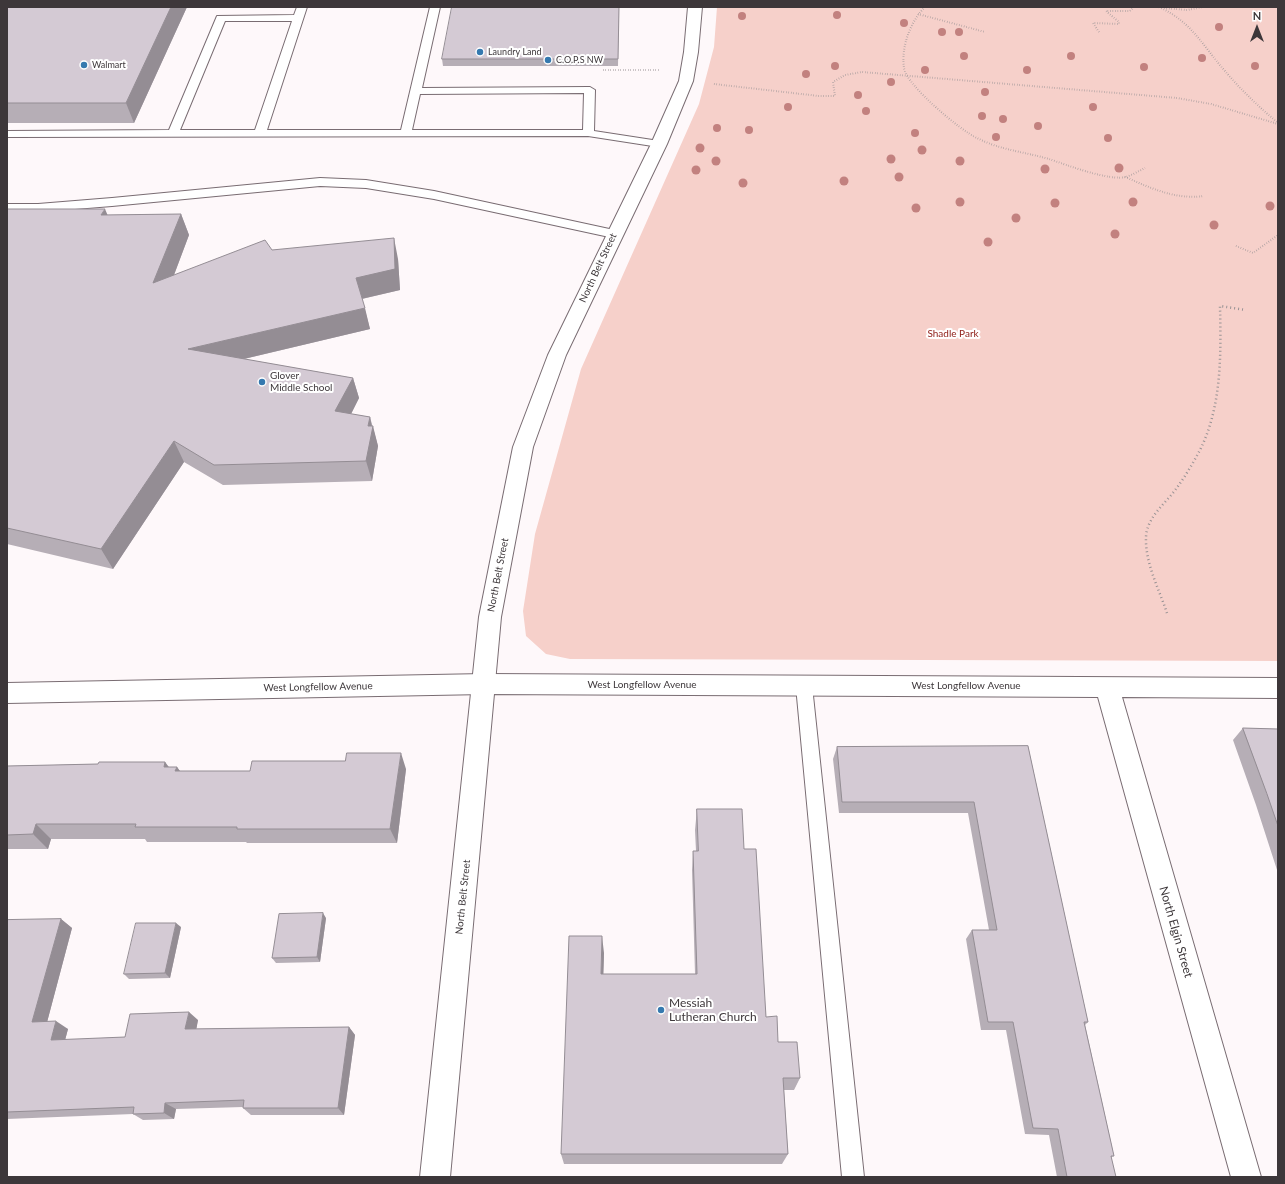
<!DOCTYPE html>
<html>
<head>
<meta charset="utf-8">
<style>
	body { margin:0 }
	#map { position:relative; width:1285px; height:1184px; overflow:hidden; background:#fef8fa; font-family:Lato,sans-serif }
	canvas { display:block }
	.frame { position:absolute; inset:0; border:8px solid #3d373a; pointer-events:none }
	.north { position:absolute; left:1237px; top:8px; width:40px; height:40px; -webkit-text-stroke:3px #fff; paint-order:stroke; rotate:0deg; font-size:11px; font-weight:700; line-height:16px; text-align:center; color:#3d373a }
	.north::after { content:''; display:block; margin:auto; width:14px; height:18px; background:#3d373a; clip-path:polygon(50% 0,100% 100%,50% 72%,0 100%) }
</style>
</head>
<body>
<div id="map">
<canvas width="1285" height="1184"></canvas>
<div class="frame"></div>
<div class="north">N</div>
</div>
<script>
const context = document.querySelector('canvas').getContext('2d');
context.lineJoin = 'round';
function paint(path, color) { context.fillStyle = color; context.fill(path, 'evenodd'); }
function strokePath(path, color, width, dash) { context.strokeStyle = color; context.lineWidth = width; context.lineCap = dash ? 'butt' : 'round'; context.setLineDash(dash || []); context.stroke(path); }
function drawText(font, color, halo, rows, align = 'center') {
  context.font = font + ' Lato,sans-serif'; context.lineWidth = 4; context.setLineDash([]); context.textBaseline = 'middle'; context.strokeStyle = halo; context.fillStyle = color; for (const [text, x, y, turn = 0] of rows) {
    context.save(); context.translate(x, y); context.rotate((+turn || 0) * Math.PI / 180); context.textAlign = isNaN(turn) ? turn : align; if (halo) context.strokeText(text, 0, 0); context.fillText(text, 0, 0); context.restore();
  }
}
paint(new Path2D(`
	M 717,7 L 1278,7 L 1278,661 L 570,659 L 546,654 L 526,636 L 523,611 L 535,534 L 581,369 L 699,104 L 714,47 Z`), '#f6d0ca');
const service = new Path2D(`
	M 297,7 L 307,7 L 267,130 L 401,130 L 430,7 L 440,7 L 422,88 L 590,87 L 595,90 L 594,131 L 659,141 L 665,144 L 659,147 L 588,136 L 7,137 L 7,131 L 169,130 L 217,16 L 294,15 ZM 225,21 L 292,21 L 255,130 L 180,130 ZM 584,93 L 583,130 L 412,130 L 420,94 Z
	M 320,178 L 366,180 L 434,191 L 614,230 L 620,234 L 614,238 L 434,199 L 366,188 L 320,186 L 112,206 L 38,212 L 7,212 L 7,204 L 38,204 L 112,198 Z
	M 804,679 L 810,681 L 812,686 L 864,1177 L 842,1177 L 796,686 L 798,681 Z`);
const minor = new Path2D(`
	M 485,674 L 1278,678 L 1278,698 L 1122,697 L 1261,1177 L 1231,1177 L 1098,697 L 485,694 L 7,703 L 7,683 Z`);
const tertiary = new Path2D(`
	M 688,7 L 702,7 L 698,52 L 693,81 L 667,144 L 566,355 L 533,447 L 501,617 L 450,1177 L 420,1177 L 479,617 L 513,447 L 548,355 L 651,144 L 679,81 L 684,52 Z`);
strokePath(service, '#796c72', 2);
strokePath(minor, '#796c72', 2);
strokePath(tertiary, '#796c72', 2);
strokePath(new Path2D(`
	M 925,7 C 910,22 901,47 904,68 C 906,85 961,131 977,138 C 1000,150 1025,152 1049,159 C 1067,165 1108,181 1126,177 C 1132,175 1139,171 1145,168
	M 1159,7 C 1192,22 1202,45 1225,71 C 1241,90 1259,107 1278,123
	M 1164,8 L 1187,10 L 1203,7
	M 918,14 L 985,32
	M 1099,32 L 1093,23 L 1119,24 L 1119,22 L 1106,11 L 1130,11 L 1134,7
	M 603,70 L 659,70
	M 714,84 L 819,96 L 835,96 L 833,82 L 845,75 L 862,72 L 1177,98 L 1211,104 L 1278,124
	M 1125,177 C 1151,188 1175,200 1204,196
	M 1236,246 L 1253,253 L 1278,235`), '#989294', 2, [0.5, 2]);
strokePath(new Path2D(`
	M 1167,613 C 1159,589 1145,563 1146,537 C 1147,517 1165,504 1176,489 C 1185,477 1193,463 1200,450 C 1222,406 1221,354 1220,306 L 1246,310`), '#989294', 2.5, [1, 3]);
paint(service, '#fff');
paint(minor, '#fff');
paint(tertiary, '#fff');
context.fillStyle = '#c2817f';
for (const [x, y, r] of [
	[837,15,4],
	[742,16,4],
	[904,23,4],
	[1219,27,4],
	[942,32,4],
	[959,32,4],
	[964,56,4],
	[1071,56,4],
	[1202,58,4],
	[835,66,4],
	[1255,66,4],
	[1144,67,4],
	[925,70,4],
	[1027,70,4],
	[806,74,4],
	[891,82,4],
	[985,92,4],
	[858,95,4],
	[788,107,4],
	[1093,107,4],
	[866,111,4],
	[982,116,4],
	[1003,119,4],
	[1038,126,4],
	[717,128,4],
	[749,130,4],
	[915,133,4],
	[996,137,4],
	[1108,138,4],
	[700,148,4.5],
	[922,150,4.5],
	[891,159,4.5],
	[716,161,4.5],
	[960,161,4.5],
	[1119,168,4.5],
	[1045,169,4.5],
	[696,170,4.5],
	[899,177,4.5],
	[844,181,4.5],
	[743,183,4.5],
	[960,202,4.5],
	[1133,202,4.5],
	[1055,203,4.5],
	[1270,206,4.5],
	[916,208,4.5],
	[1016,218,4.5],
	[1214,225,4.5],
	[1115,234,4.5],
	[988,242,4.5]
]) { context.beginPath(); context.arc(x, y, r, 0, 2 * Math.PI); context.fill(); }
paint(new Path2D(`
	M 7,7 L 187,7 L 134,123 L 7,123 Z
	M 619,7 L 618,66 L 443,66 L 442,59 Z
	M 7,209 L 107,215 L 181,214 L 189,235 L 174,275 L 272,250 L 398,259 L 400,290 L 362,299 L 370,329 L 244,359 L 353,378 L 359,398 L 351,414 L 370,417 L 378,446 L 372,481 L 223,485 L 184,462 L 113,569 L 7,544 Z
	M 1243,728 L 1278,729 L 1278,873 L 1256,805 L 1233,740 Z
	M 1028,746 L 1088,1022 L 1085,1025 L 1114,1156 L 1111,1157 L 1116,1177 L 1057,1177 L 1049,1135 L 1025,1134 L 1006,1030 L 981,1030 L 966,939 L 972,930 L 989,930 L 968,813 L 839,813 L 833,759 L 837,747 Z
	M 165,762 L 169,767 L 177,767 L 180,771 L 250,771 L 406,769 L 397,843 L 247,843 L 246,842 L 147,842 L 145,839 L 51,839 L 48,849 L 7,849 L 7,766 L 98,764 Z
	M 697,809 L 744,849 L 766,1017 L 778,1042 L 800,1078 L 794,1090 L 784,1090 L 788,1154 L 782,1164 L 564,1164 L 561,1154 L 604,953 L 603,974 L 695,974 L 692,870 L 693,851 L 696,851 L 695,830 Z
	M 326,918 L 320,962 L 276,963 L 272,958 Z
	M 61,919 L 72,928 L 47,1022 L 68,1029 L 65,1040 L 125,1037 L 198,1020 L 196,1029 L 349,1027 L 355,1035 L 344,1115 L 251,1115 L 243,1108 L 243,1107 L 176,1109 L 174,1119 L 143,1120 L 133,1114 L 7,1119 L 7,920 Z
	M 181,927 L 170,978 L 129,979 L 124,974 Z`), '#b6aeb6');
paint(new Path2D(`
	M 171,7 L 187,7 L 134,123 L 126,103 Z
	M 105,209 L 114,230 L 101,215 Z
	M 181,214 L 189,235 L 163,304 L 153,283 Z
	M 394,238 L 398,259 L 400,290 L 361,299 L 356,278 Z
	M 365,308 L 370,329 L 197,370 L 188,349 Z
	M 353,378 L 359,398 L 342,432 L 335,411 Z
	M 370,417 L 372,427 L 373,426 L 378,446 L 372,481 L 366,461 L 368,426 Z
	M 174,441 L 184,462 L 113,569 L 101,549 Z
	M 401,753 L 406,769 L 397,843 L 390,829 Z
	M 165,762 L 176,778 L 164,767 Z
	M 177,767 L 188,783 L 175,771 Z
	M 36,824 L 51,839 L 48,849 L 33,834 Z
	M 323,913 L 326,918 L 320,962 L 317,957 Z
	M 61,919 L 72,928 L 45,1030 L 32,1022 Z
	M 176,923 L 181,927 L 170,978 L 165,973 Z
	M 602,936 L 604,953 L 603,990 L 601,974 Z
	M 189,1012 L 198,1020 L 195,1037 L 185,1029 Z
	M 56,1021 L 68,1029 L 63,1048 L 51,1040 Z
	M 349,1027 L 355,1035 L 344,1115 L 338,1108 Z
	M 165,1103 L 176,1109 L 174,1119 L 164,1113 Z`), '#948d94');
const building = new Path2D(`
	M 7,7 L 171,7 L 126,103 L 7,103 Z
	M 452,7 L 619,7 L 618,59 L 442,59 Z
	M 7,209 L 105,209 L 101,215 L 181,214 L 153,283 L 265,240 L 272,250 L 394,238 L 395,269 L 356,278 L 365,308 L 188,349 L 353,378 L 335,411 L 370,417 L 368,426 L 373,426 L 366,461 L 214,465 L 174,441 L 101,549 L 7,528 Z
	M 1243,728 L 1278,729 L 1278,826 L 1267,794 Z
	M 1028,746 L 1088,1022 L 1084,1022 L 1114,1156 L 1111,1156 L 1116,1177 L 1067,1177 L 1058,1129 L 1033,1128 L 1013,1022 L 988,1022 L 972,930 L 997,930 L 974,802 L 842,802 L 837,747 Z
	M 347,753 L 401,753 L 390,829 L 237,829 L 237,827 L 135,827 L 136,824 L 36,824 L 33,834 L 7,835 L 7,766 L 98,764 L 99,762 L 165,762 L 164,767 L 177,767 L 175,771 L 250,771 L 252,761 L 345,761 Z
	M 697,809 L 742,809 L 744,849 L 756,849 L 766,1017 L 777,1016 L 778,1042 L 797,1042 L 800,1078 L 783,1078 L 788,1154 L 561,1154 L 569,936 L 602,936 L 601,974 L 697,974 L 693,851 L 698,851 Z
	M 323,913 L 317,957 L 272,958 L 279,914 Z
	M 61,919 L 32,1022 L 56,1021 L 51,1040 L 125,1037 L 130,1014 L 189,1012 L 185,1029 L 349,1027 L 338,1108 L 243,1108 L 244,1100 L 165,1103 L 164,1113 L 133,1114 L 134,1107 L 7,1112 L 7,920 Z
	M 136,923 L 176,923 L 165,973 L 124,974 Z`);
paint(building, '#d4cad4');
strokePath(building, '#948d94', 1);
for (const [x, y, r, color] of [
	[480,52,4,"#3579af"],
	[548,60,4,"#3579af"],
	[84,65,4,"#3579af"],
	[262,382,4,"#3579af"],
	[661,1010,4,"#3579af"]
]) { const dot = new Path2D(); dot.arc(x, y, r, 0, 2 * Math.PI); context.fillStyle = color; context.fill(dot); strokePath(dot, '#fff', 1.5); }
drawText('9px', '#3d373a', '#fff', [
	["Laundry Land",488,52],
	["C.O.P.S NW",556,60],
	["Walmart",92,65]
], 'left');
drawText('10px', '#3d373a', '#fff', [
	["North Belt Street",598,268,-65],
	["North Belt Street",498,575,-79],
	["West Longfellow Avenue",642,685],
	["West Longfellow Avenue",966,686],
	["West Longfellow Avenue",318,687,-1],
	["North Belt Street",463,897,-84]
]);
drawText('10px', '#90201a', '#fff', [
	["Shadle Park",953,334]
]);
drawText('10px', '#3d373a', '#fff', [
	["Glover",270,376],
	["Middle School",270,388]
], 'left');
drawText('12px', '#3d373a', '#fff', [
	["North Elgin Street",1176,932,74]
]);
drawText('12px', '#3d373a', '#fff', [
	["Messiah",669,1003],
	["Lutheran Church",669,1017]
], 'left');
</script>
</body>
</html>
